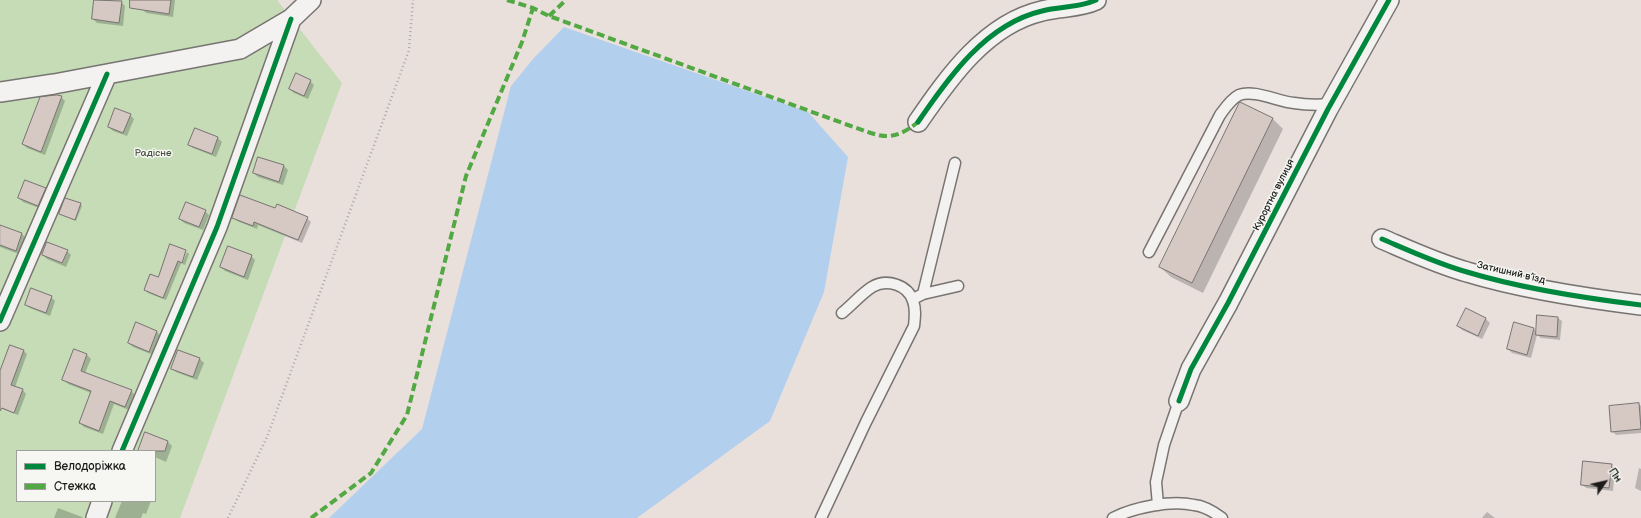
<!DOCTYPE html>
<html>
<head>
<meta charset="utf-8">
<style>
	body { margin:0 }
	#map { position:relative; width:1641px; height:518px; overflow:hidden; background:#e9e0dc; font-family:"Balsamiq Sans",sans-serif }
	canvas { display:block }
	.legend { position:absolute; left:16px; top:450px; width:140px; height:52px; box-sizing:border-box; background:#f6f6f2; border:1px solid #9f9f9c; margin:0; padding:5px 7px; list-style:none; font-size:12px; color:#1c1c1c }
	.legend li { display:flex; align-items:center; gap:8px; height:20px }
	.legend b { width:20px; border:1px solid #9f9f9c }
	.north { position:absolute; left:1585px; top:462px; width:40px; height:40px; -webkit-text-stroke:3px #f6f6f2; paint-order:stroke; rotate:56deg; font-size:11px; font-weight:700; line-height:16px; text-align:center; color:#1c1c1c }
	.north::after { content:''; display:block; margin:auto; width:14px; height:18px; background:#1c1c1c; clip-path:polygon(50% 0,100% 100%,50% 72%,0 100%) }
</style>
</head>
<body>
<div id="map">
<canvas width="1641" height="518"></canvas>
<ul class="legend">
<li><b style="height:5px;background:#00873e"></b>Велодоріжка</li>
<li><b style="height:5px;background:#52a943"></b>Стежка</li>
</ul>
<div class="north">Пн</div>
</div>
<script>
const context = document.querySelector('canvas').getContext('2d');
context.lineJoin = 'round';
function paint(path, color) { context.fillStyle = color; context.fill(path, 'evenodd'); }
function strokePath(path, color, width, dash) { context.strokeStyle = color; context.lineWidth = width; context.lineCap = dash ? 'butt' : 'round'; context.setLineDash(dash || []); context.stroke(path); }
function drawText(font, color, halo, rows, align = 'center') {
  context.font = font + ' "Balsamiq Sans",sans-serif'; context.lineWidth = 3; context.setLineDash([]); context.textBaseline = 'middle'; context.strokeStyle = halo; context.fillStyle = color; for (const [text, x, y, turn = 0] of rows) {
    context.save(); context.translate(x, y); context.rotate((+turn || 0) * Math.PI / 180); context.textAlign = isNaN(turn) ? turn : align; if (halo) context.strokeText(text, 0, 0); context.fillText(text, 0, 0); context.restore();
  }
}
paint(new Path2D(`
	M 0,0 L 277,0 L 342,83 L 180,518 L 0,518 ZM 17,451 L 155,451 L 155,501 L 17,501 Z`), '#c5dcb7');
paint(new Path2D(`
	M 564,27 L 808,112 L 848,157 L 824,292 L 770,421 L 637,518 L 329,518 L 422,429 L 511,86 L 533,59 Z`), '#b2cfee');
paint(new Path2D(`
	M 95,0 L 121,2 L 125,6 L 123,26 L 97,23 L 93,19 Z
	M 144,0 L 175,0 L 173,17 L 146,13 L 142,9 Z
	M 310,81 L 314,85 L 308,99 L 294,93 L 290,89 Z
	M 61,97 L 65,101 L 45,155 L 27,148 L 23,144 Z
	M 1240,103 L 1273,119 L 1283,129 L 1203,293 L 1171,277 L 1160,267 Z
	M 130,115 L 134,119 L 127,136 L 113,131 L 109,127 Z
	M 195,129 L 218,138 L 222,142 L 216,157 L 193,148 L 189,145 Z
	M 284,166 L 288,170 L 283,185 L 258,177 L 254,173 Z
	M 45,189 L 49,193 L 42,209 L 23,202 L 19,198 Z
	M 80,204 L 82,206 L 76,221 L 60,213 Z
	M 276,209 L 307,218 L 311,222 L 302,243 L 258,225 L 257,229 L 237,221 L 233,217 Z
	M 205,211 L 209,215 L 203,230 L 184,223 L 180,219 Z
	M 2,227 L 22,234 L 26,238 L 19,254 L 0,247 L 0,233 Z
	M 171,245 L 186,251 L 166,300 L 148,293 L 145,290 L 158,278 Z
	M 67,251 L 71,255 L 66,267 L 47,259 L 43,255 Z
	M 187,252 L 189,254 L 185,265 L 182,264 Z
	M 251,256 L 255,260 L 248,280 L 225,271 L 221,267 Z
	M 51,297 L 55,301 L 50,316 L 30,308 L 26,305 Z
	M 1466,310 L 1486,319 L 1490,323 L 1482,339 L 1462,330 L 1458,326 Z
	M 1558,318 L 1562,321 L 1560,340 L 1541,338 L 1537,335 L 1531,358 L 1512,353 L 1508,349 L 1534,329 L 1537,332 Z
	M 157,332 L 161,336 L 153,355 L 133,347 L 129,343 Z
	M 11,346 L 24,351 L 27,354 L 15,387 L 23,390 L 26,394 L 18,415 L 0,408 L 0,374 Z
	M 75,351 L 87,355 L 91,359 L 85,373 L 131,391 L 135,395 L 129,410 L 114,404 L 103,434 L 84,427 L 80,423 L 91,393 L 68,384 L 64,380 Z
	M 179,351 L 200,359 L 204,363 L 197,380 L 176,372 L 172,368 Z
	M 1639,404 L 1641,406 L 1641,433 L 1616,435 L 1612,431 Z
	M 146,433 L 168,442 L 172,446 L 166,462 L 155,457 L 155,451 L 142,451 Z
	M 1611,465 L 1615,469 L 1613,491 L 1586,488 L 1582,484 Z
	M 1639,468 L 1641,469 L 1641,491 L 1635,488 Z
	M 122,501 L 151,501 L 146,514 L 143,513 L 141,518 L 115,518 Z
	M 58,508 L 82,517 L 83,518 L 54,518 Z
	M 1487,512 L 1495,518 L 1482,518 Z`), '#0003');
const building = new Path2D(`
	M 94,0 L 122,1 L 119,23 L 92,19 Z
	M 130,0 L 171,0 L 169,14 L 130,8 Z
	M 296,73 L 311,80 L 304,96 L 289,89 Z
	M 57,95 L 62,96 L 41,152 L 22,144 L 40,97 Z
	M 1240,102 L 1273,118 L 1192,283 L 1159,267 Z
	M 115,108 L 131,114 L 123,133 L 108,127 Z
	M 195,128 L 218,137 L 212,154 L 188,145 Z
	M 258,157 L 284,165 L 279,182 L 253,173 Z
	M 25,180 L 46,188 L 38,206 L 18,198 Z
	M 240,195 L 275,208 L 277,204 L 308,217 L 298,240 L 254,222 L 253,226 L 232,218 Z
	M 65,198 L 81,203 L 75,220 L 59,214 Z
	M 186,202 L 206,210 L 199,227 L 179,219 Z
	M 0,225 L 22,233 L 16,251 L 0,245 Z
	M 47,242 L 68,250 L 62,263 L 42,255 Z
	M 170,244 L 186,250 L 182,263 L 178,261 L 163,298 L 144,290 L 150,274 L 158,277 Z
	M 228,246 L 252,255 L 244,277 L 220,267 Z
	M 31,288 L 52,296 L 46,313 L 25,305 Z
	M 1466,308 L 1486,318 L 1478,336 L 1457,326 Z
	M 1537,315 L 1558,317 L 1557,337 L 1536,335 Z
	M 136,322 L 157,331 L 149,352 L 128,343 Z
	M 1514,322 L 1534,328 L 1527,355 L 1507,349 Z
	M 10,345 L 24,350 L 11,385 L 23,389 L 14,413 L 2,408 L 0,411 L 0,371 Z
	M 74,349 L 87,354 L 81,371 L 132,390 L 125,407 L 110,401 L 99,431 L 79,423 L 91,391 L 62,380 Z
	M 178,350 L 200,358 L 193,377 L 171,369 Z
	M 1639,403 L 1641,429 L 1611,432 L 1609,406 Z
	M 145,432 L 168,441 L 165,451 L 138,451 Z
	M 1583,461 L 1612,464 L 1609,488 L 1581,485 Z`);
paint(building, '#d6c8c3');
strokePath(building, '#787472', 1);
const lane = new Path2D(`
	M 1149,252 L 1220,115 C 1225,108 1231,99 1239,95 C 1254,89 1279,102 1294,103 C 1306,105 1319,105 1331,104
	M 923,294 L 958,286
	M 913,299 L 923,294 L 955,163
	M 1158,505 L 1156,482 L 1164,445 L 1179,401
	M 821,518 L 866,422 L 914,326 C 915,317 916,309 913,301 C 908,285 887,278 872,287 C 861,294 852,305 842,313
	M 1113,518 C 1135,507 1171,500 1194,505 C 1205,506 1214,512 1222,518`);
const street = new Path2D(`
	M 0,92 L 54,84 L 240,49 L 291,19 L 311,0
	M 918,122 C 949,77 986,24 1042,11 C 1060,6 1079,8 1096,0
	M 1382,239 C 1410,251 1438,264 1467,272 C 1523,289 1583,298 1641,305
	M 0,321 L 107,74
	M 1179,401 L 1191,369 L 1228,303 L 1328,109 L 1389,0
	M 122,451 L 217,227 L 291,19
	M 96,518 L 102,501`);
strokePath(lane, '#787472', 13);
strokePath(street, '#787472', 22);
strokePath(new Path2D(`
	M 228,518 L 267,437 L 409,50 L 413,0`), '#a9a8a6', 2.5, [1, 3]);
strokePath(lane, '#f3f2f0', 10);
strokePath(street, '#f3f2f0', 19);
strokePath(new Path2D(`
	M 507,0 L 533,8 L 549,16 L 848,125 C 878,135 890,145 918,122
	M 549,16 L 566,0
	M 311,518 L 371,473 L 407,415 L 466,176 L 522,42 L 533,8`), '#52a943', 4, [8, 4]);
strokePath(new Path2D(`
	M 918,122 C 949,77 986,24 1042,11 C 1060,6 1079,8 1096,0
	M 1382,239 C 1410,251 1438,264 1467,272 C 1523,289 1583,298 1641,305
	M 0,321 L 107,74
	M 1179,401 L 1191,369 L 1228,303 L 1328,109 L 1389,0
	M 122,451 L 217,227 L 291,19`), '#00873e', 5);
drawText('10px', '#465441', '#f6f6f2', [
	["Радісне",153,153]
]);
drawText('10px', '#1c1c1c', '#f6f6f2', [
	["Курортна вулиця",1274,195,-63],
	["Затишний в’їзд",1511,273,13]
]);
</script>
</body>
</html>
